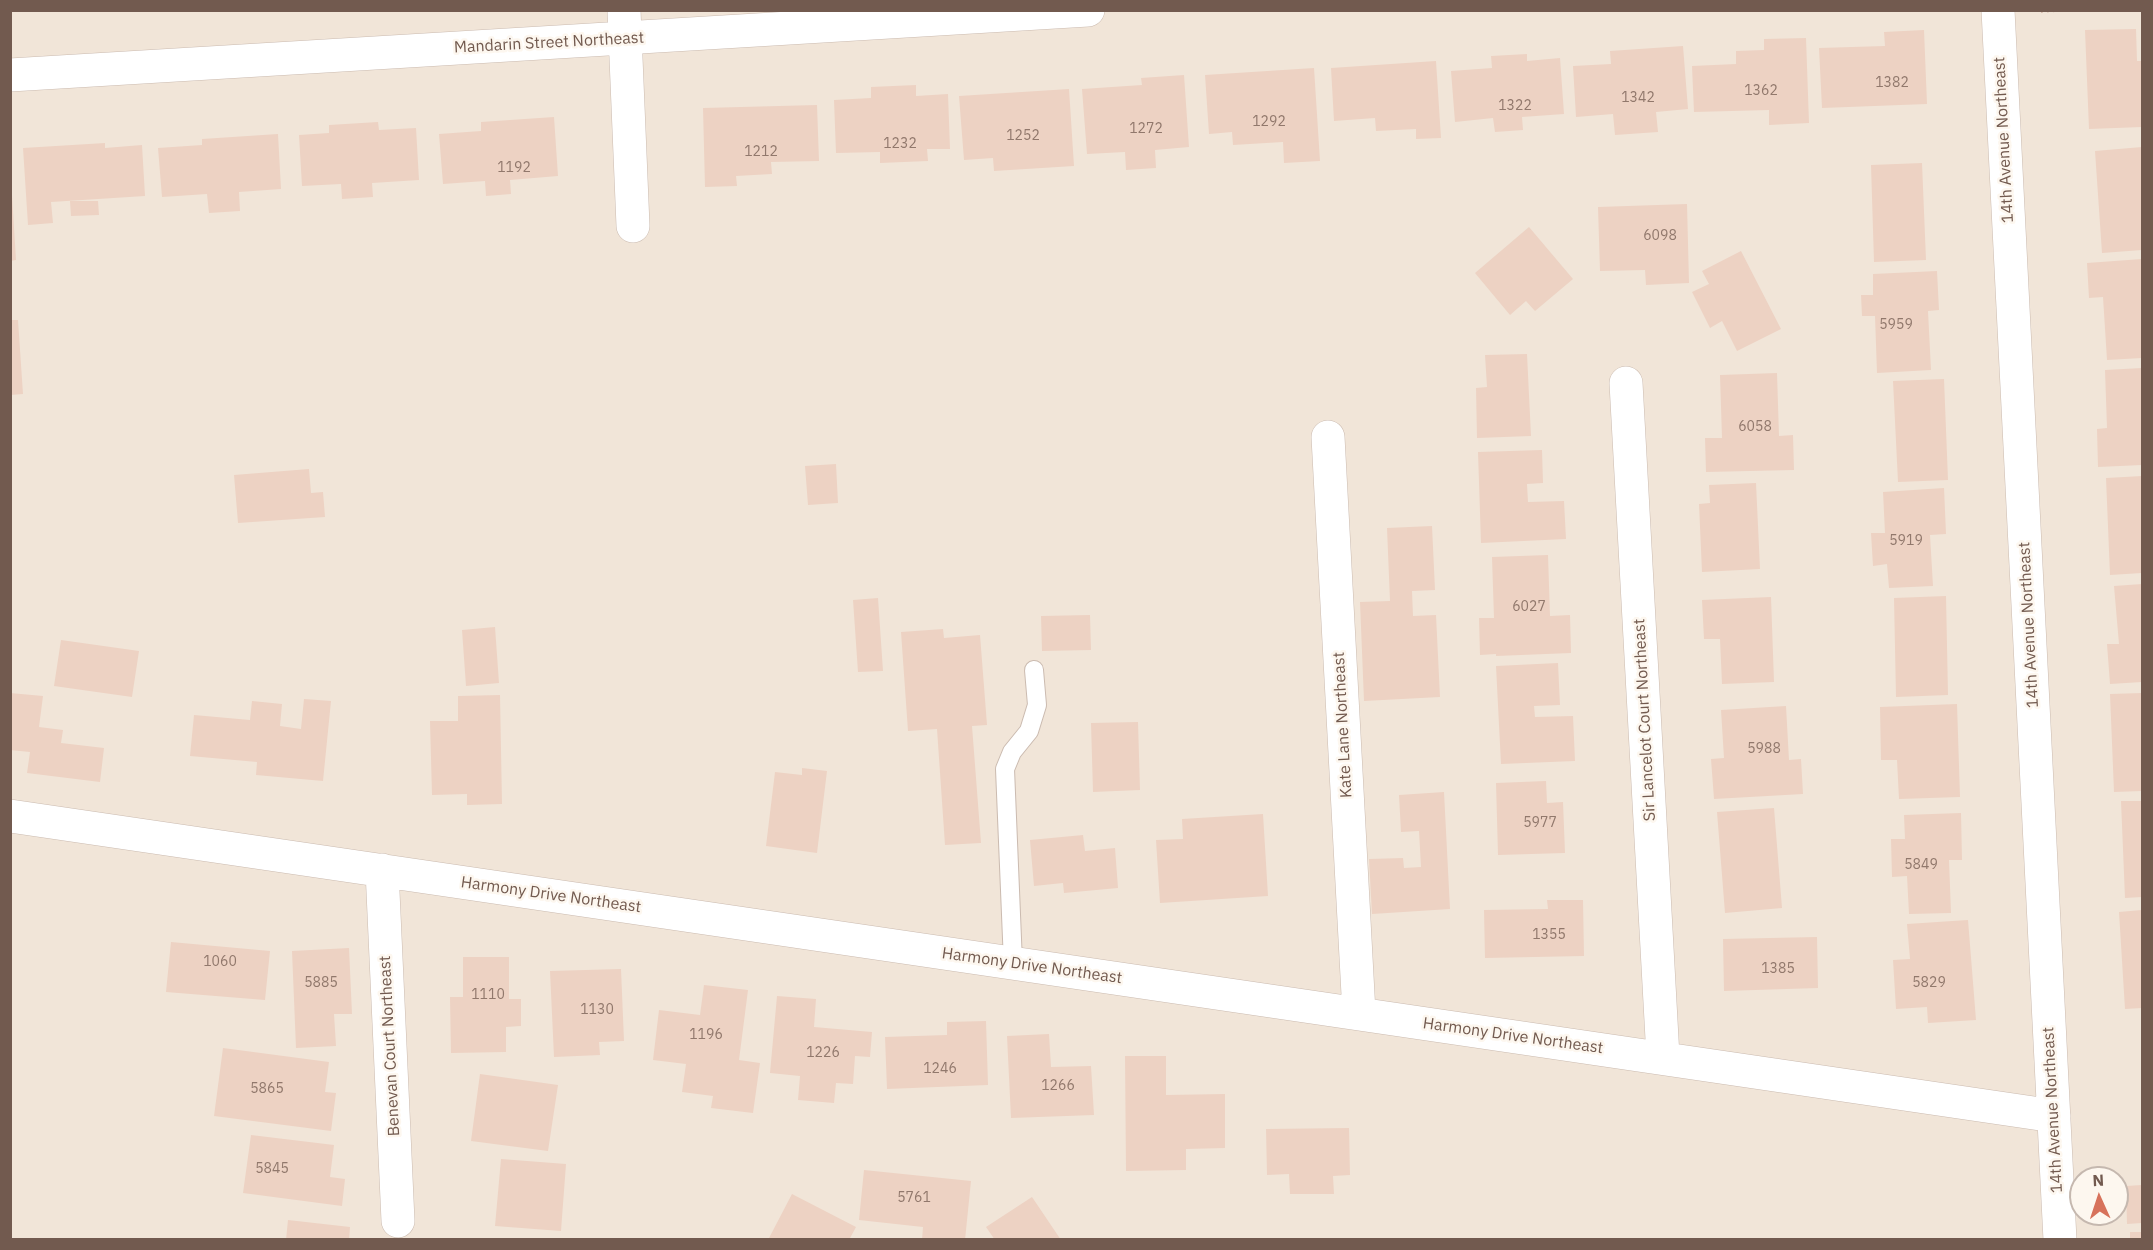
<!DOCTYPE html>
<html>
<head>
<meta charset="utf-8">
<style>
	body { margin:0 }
	#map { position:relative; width:2153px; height:1250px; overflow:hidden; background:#faf3e9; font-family:"IBM Plex Sans",sans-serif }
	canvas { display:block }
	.frame { position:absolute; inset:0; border:12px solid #725a4f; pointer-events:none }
	.north { position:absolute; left:2069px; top:1166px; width:60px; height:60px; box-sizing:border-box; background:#fdf7ef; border:2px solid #c5b8af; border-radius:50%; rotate:357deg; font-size:16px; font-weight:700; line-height:24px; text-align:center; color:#725a4f }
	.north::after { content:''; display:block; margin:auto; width:21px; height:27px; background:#d7725b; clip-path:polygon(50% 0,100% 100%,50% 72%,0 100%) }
</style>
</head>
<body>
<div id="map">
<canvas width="2153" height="1250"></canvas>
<div class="frame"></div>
<div class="north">N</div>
</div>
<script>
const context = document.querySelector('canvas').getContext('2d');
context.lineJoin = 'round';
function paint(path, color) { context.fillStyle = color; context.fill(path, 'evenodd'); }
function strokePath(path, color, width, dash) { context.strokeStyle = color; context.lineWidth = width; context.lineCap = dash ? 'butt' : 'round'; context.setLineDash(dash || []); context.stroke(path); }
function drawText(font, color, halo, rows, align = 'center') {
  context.font = font + ' "IBM Plex Sans",sans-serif'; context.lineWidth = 5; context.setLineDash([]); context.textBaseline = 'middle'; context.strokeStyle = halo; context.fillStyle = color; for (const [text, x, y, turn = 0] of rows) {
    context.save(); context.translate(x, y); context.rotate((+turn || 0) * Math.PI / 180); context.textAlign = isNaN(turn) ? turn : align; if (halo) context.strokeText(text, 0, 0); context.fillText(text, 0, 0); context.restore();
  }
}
paint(new Path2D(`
	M 10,11 L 2142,11 L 2142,1239 L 11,1239 ZM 2081,1178 L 2117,1178 L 2117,1214 L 2081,1214 Z`), '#f1e5d8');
paint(new Path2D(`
	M 2136,29 L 2137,61 L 2142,61 L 2142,127 L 2089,129 L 2085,30 Z
	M 1924,30 L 1927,104 L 1822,108 L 1819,48 L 1885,46 L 1884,32 Z
	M 1806,38 L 1809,123 L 1769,125 L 1769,110 L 1694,112 L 1692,66 L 1736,64 L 1736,51 L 1764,50 L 1764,39 Z
	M 1683,46 L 1688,109 L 1656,112 L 1658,132 L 1615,135 L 1613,114 L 1576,117 L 1573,66 L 1611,64 L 1610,51 Z
	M 1527,54 L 1527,61 L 1560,58 L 1564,114 L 1522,117 L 1523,130 L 1495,132 L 1493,118 L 1455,122 L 1451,71 L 1492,68 L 1491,56 Z
	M 1436,61 L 1441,138 L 1416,139 L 1416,129 L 1376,131 L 1375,118 L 1334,121 L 1331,68 Z
	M 1314,68 L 1320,161 L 1284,163 L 1283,142 L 1233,145 L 1232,132 L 1209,134 L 1205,75 Z
	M 1184,75 L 1189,147 L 1155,150 L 1156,168 L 1126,170 L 1125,152 L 1087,154 L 1082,89 L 1142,85 L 1141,78 Z
	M 916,85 L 916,96 L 948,94 L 950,149 L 927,149 L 928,161 L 880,163 L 880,152 L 836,153 L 834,100 L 871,98 L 871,87 Z
	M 1069,89 L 1074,166 L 994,171 L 993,158 L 964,160 L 959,96 Z
	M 817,105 L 819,161 L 771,162 L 772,174 L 736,176 L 737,186 L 705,187 L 703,108 Z
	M 554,117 L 558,176 L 510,180 L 511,194 L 486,196 L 485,181 L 443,184 L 439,134 L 481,131 L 481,122 Z
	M 378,122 L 379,130 L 416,128 L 419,180 L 372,183 L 373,197 L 342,199 L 341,184 L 302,186 L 299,135 L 329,133 L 329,125 Z
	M 278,134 L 281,189 L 239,192 L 240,211 L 209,213 L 207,194 L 162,197 L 158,148 L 202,145 L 202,139 Z
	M 105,143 L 105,148 L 142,145 L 145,196 L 51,202 L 53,223 L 28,225 L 23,148 Z
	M 2142,147 L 2142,250 L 2102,253 L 2095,151 Z
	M 1922,163 L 1926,260 L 1874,262 L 1871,165 Z
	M 10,195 L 12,195 L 16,260 L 10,261 Z
	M 70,201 L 98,201 L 99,215 L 71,216 Z
	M 1687,204 L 1689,283 L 1646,285 L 1645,270 L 1600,271 L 1598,207 Z
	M 1529,227 L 1573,279 L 1535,311 L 1526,301 L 1510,315 L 1475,273 Z
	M 1741,251 L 1781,329 L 1737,351 L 1722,321 L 1710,328 L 1692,292 L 1709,284 L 1702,271 Z
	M 2142,259 L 2142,358 L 2107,360 L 2103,297 L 2089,298 L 2087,263 Z
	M 1937,271 L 1939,310 L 1928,311 L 1931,370 L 1877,373 L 1875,316 L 1862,316 L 1861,295 L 1873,295 L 1873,274 Z
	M 10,320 L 18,320 L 23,394 L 10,395 Z
	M 1527,354 L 1531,436 L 1477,438 L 1476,388 L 1487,387 L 1485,355 Z
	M 2142,368 L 2142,465 L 2098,467 L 2097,429 L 2107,428 L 2105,370 Z
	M 1777,373 L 1779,436 L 1793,435 L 1794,470 L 1706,472 L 1705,438 L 1722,438 L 1720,375 Z
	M 1944,379 L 1948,480 L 1898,482 L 1893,381 Z
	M 1542,450 L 1543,483 L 1527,484 L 1528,502 L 1564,501 L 1566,539 L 1481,543 L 1478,452 Z
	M 836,464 L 838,503 L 808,505 L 805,466 Z
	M 309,469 L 311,493 L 323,492 L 325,517 L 238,523 L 234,475 Z
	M 2142,476 L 2142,573 L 2110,575 L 2106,478 Z
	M 1756,483 L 1760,569 L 1702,572 L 1699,504 L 1710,503 L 1709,485 Z
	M 1944,488 L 1946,534 L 1930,535 L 1933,586 L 1889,588 L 1887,564 L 1873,566 L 1871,533 L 1885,533 L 1883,492 Z
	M 1432,526 L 1435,590 L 1412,591 L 1413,616 L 1436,615 L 1440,697 L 1364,701 L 1360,602 L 1390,601 L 1387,528 Z
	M 1548,555 L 1550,616 L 1570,615 L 1571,653 L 1496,656 L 1496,654 L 1480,655 L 1479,618 L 1494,618 L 1492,557 Z
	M 2142,584 L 2142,682 L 2110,684 L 2107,644 L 2119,644 L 2114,586 Z
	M 1946,596 L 1948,695 L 1896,697 L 1894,598 Z
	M 1771,597 L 1774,682 L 1722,684 L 1720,639 L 1704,639 L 1702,600 Z
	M 878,598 L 883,671 L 858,672 L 853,600 Z
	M 1090,615 L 1091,650 L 1042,651 L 1041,616 Z
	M 495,627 L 499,683 L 466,686 L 462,630 Z
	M 943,629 L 944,638 L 980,635 L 987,725 L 972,726 L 981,843 L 945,845 L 937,729 L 908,731 L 901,632 Z
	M 61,640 L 139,651 L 132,697 L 54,686 Z
	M 1558,663 L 1560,705 L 1534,706 L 1535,717 L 1573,716 L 1575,761 L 1501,764 L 1496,666 Z
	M 10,693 L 43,696 L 39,727 L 63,730 L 61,743 L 104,748 L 100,782 L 27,773 L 30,752 L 10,750 Z
	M 2142,693 L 2142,791 L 2114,792 L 2110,694 Z
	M 500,695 L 502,804 L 467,805 L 467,794 L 432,795 L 430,721 L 458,721 L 458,696 Z
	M 304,699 L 331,701 L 323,781 L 256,775 L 257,762 L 190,756 L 194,715 L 250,720 L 252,701 L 282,704 L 280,726 L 301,729 Z
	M 1957,704 L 1960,797 L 1899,799 L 1897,760 L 1881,760 L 1880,707 Z
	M 1786,706 L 1789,760 L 1801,759 L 1803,794 L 1714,799 L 1711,759 L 1724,758 L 1721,710 Z
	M 1138,722 L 1140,790 L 1093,792 L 1091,723 Z
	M 802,768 L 827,771 L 817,853 L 766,846 L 775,772 L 802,775 Z
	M 1546,781 L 1547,803 L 1563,802 L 1565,853 L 1498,855 L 1496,783 Z
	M 1444,792 L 1450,909 L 1372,914 L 1369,859 L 1403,858 L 1404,868 L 1421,867 L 1419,831 L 1401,832 L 1399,795 Z
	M 2121,801 L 2142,801 L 2142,897 L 2125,898 Z
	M 1774,808 L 1782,908 L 1725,913 L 1717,812 Z
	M 1961,813 L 1962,860 L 1949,860 L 1951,913 L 1909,914 L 1907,876 L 1892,877 L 1891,839 L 1905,839 L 1904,815 Z
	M 1263,814 L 1268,896 L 1160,903 L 1156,840 L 1183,839 L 1182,819 Z
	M 1083,835 L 1085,851 L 1115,848 L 1118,888 L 1064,893 L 1063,883 L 1034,886 L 1030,840 Z
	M 1547,900 L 1583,900 L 1584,956 L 1485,958 L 1484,910 L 1548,909 Z
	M 2142,910 L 2142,1008 L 2125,1009 L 2119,912 Z
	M 1968,920 L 1976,1020 L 1928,1023 L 1927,1007 L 1896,1009 L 1893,960 L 1910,959 L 1907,924 Z
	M 1817,937 L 1818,988 L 1724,991 L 1723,939 Z
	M 171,942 L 270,951 L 265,1000 L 166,992 Z
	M 349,948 L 352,1014 L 334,1014 L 336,1046 L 296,1048 L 292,951 Z
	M 463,957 L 509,957 L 509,999 L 521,999 L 521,1026 L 506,1027 L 506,1052 L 451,1053 L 450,997 L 463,997 Z
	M 621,969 L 624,1041 L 599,1042 L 600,1055 L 554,1057 L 550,971 Z
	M 704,985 L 748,990 L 739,1060 L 760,1063 L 753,1113 L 711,1108 L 713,1096 L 682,1092 L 686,1064 L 653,1060 L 659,1010 L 700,1015 Z
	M 777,996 L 816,999 L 814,1027 L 872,1032 L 870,1057 L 855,1056 L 853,1084 L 836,1083 L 834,1103 L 798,1100 L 800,1076 L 770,1073 Z
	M 986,1021 L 988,1085 L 887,1089 L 885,1037 L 947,1035 L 947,1022 Z
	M 1049,1034 L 1051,1067 L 1091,1066 L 1094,1115 L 1011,1118 L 1007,1036 Z
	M 223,1048 L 329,1062 L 325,1092 L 336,1093 L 331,1131 L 214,1116 Z
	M 1125,1056 L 1166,1056 L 1166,1095 L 1225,1094 L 1225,1148 L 1186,1149 L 1186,1170 L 1126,1171 Z
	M 480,1074 L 558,1085 L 548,1151 L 471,1141 Z
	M 1349,1128 L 1350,1175 L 1333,1176 L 1334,1194 L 1290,1194 L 1289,1174 L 1267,1175 L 1266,1129 Z
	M 251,1135 L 334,1145 L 330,1177 L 345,1179 L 342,1206 L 243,1193 Z
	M 501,1159 L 566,1164 L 561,1231 L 495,1226 Z
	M 864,1170 L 971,1181 L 965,1240 L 922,1240 L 923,1227 L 859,1220 Z
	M 2142,1185 L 2142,1223 L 2127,1224 L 2126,1186 Z
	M 792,1194 L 856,1227 L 849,1240 L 768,1240 Z
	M 1032,1197 L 1061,1240 L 995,1240 L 986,1227 Z
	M 288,1220 L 350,1227 L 349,1240 L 286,1240 Z
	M 2130,1232 L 2142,1232 L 2142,1240 L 2130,1240 Z`), '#edd2c3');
const service = new Path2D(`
	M 1013,963 L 1005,769 L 1012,752 L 1029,731 L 1037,705 L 1034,670`);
const minor = new Path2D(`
	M 624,10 L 633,226
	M 1998,10 L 2060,1240
	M 10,75 L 1088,10
	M 1626,383 L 1663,1057
	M 1328,437 L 1359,1013
	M 10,816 L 2054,1116
	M 382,870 L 398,1221`);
strokePath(service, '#cbbbb0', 20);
strokePath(minor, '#cbbbb0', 34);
strokePath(new Path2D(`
	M 2041,11 L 2055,10`), '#d2b6a6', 4, [1.5, 4.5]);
strokePath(service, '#fff', 18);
strokePath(minor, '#fff', 33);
drawText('14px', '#91786c', null, [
	["1382",1892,83],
	["1362",1761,91],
	["1342",1638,98],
	["1322",1515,106],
	["1292",1269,122],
	["1272",1146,129],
	["1252",1023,136],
	["1232",900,144],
	["1212",761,152],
	["1192",514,168],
	["6098",1660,236],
	["5959",1896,325],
	["6058",1755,427],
	["5919",1906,541],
	["6027",1529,607],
	["5988",1764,749],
	["5977",1540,823],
	["5849",1921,865],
	["1355",1549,935],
	["1060",220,962],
	["1385",1778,969],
	["5885",321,983],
	["5829",1929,983],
	["1110",488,995],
	["1130",597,1010],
	["1196",706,1035],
	["1226",823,1053],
	["1246",940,1069],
	["1266",1058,1086],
	["5865",267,1089],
	["5845",272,1169],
	["5761",914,1198]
]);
drawText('16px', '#725a4f', '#fdf7ef', [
	["Mandarin Street Northeast",549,43,-3],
	["14th Avenue Northeast",2004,140,-93],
	["14th Avenue Northeast",2029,625,-93],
	["Sir Lancelot Court Northeast",1645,720,-93],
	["Kate Lane Northeast",1343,725,-93],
	["Harmony Drive Northeast",551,895,8],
	["Harmony Drive Northeast",1032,966,8],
	["Harmony Drive Northeast",1513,1036,8],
	["Benevan Court Northeast",390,1046,-93],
	["14th Avenue Northeast",2053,1110,-93]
]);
</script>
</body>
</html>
